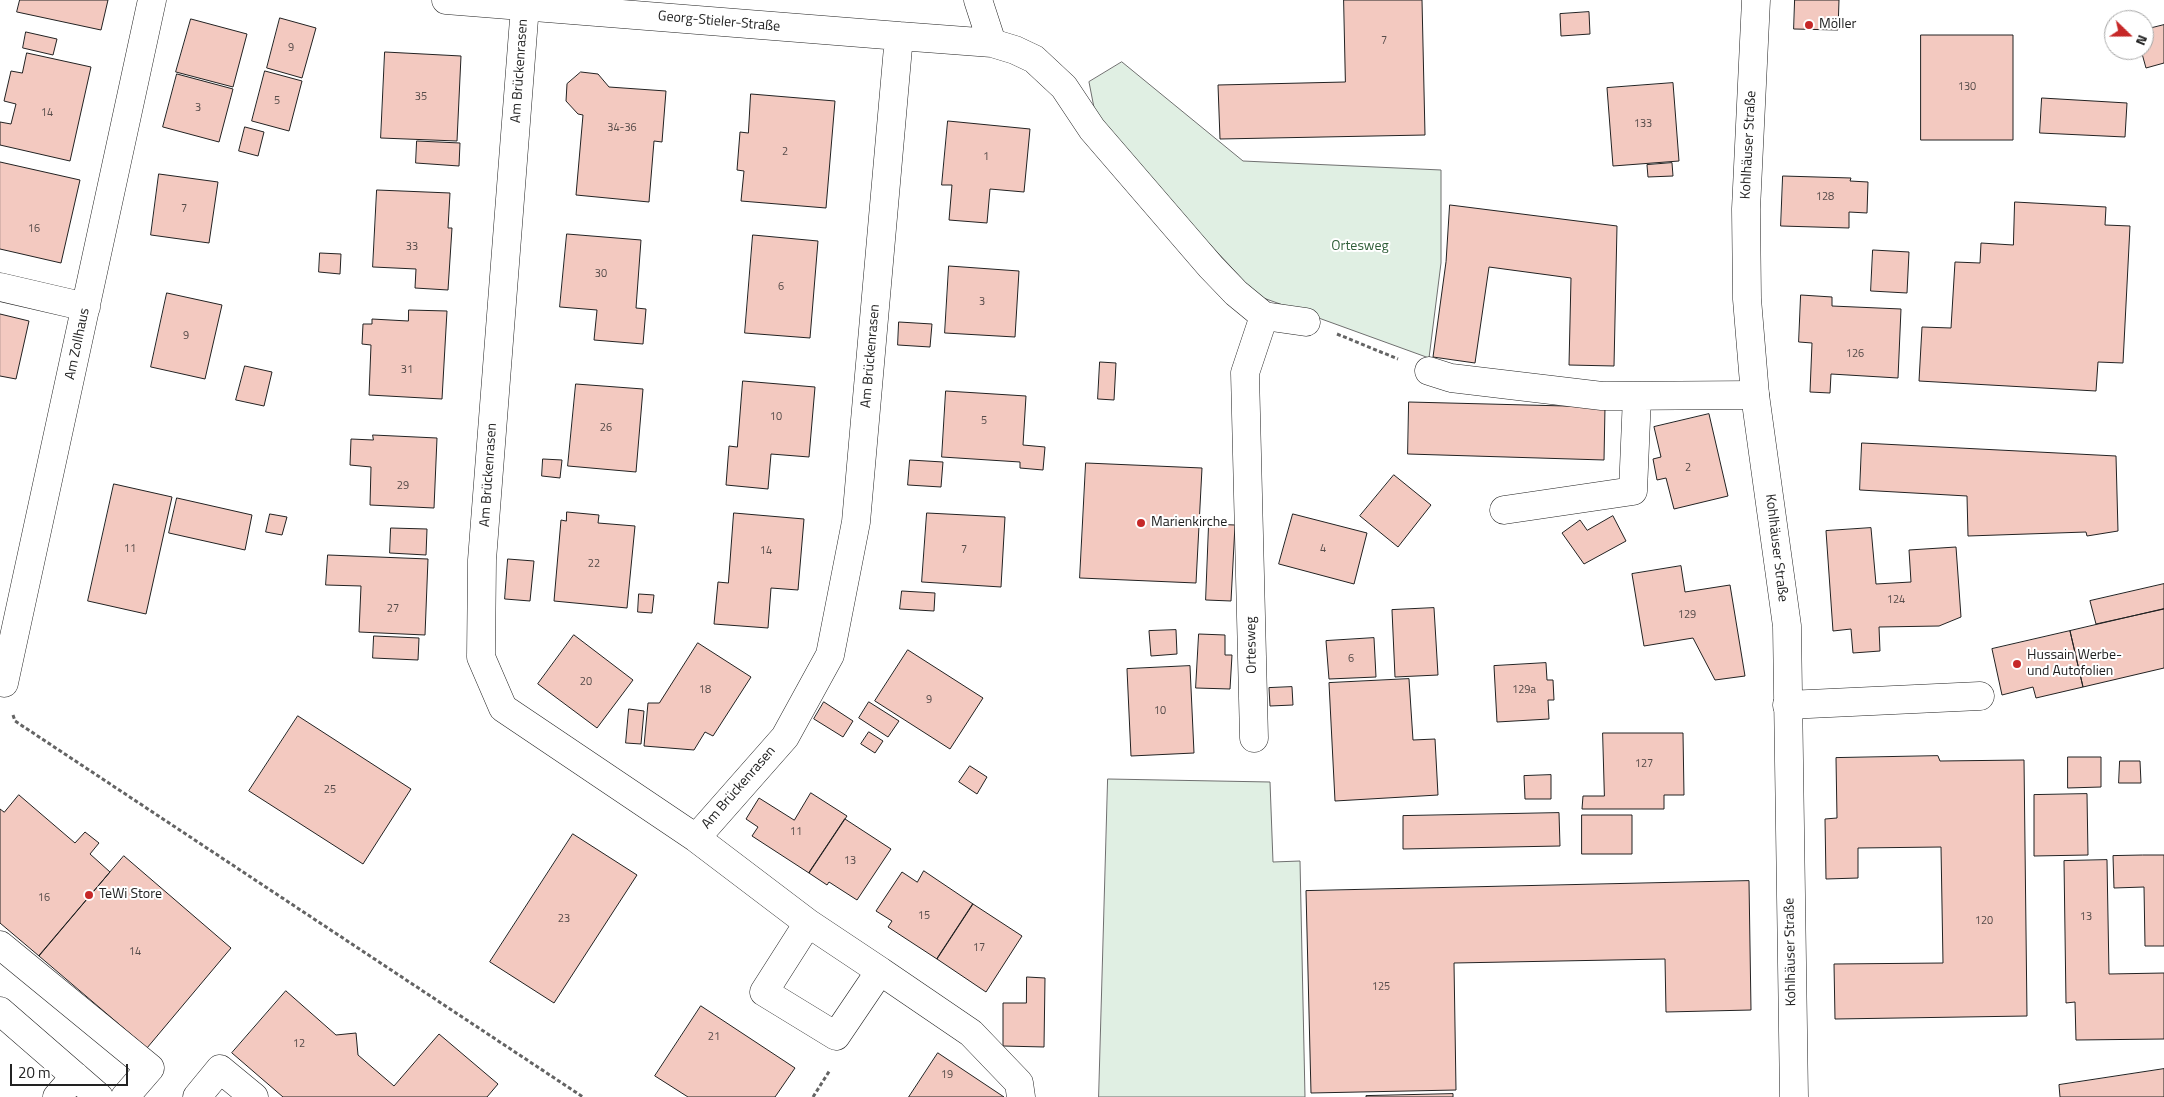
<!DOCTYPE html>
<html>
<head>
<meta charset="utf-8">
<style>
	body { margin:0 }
	#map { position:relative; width:2164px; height:1097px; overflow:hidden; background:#fff; font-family:"Titillium Web",sans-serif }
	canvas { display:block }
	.north { position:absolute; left:2104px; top:10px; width:50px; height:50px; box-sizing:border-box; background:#fff; border:1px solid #a7a7a7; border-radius:50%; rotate:112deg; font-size:14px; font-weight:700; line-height:20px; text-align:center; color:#222 }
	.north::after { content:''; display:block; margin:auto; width:18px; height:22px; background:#c62828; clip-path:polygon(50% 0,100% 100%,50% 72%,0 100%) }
	.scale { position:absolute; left:10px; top:1064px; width:118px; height:22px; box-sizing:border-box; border:2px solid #222; border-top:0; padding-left:6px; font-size:15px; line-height:18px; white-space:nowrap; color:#222; -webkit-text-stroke:4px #fff; paint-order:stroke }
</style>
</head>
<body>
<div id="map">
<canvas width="2164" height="1097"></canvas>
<div class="north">N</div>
<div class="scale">20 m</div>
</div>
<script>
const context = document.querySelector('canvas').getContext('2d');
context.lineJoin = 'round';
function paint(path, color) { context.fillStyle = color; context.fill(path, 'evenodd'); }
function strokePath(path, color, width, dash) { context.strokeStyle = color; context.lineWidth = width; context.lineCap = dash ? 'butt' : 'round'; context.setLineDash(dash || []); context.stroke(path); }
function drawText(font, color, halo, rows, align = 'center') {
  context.font = font + ' "Titillium Web",sans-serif'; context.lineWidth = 4; context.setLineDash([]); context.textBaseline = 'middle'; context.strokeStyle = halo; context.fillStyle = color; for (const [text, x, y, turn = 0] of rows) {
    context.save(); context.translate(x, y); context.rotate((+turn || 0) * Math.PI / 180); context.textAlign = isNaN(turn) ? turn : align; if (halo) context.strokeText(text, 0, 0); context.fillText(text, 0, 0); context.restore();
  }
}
const green = new Path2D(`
	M 1122,62 L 1243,161 L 1441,170 L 1441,263 L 1429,358 L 1258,296 L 1097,123 L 1089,82 Z
	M 1108,779 L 1270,782 L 1273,862 L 1300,861 L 1305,1097 L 1099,1097 Z`);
paint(green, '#e0efe3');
strokePath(green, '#6f6f6f', 1);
const building = new Path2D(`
	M 20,0 L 108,0 L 101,30 L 17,12 Z
	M 1344,0 L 1422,0 L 1425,135 L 1220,139 L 1218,85 L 1345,82 Z
	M 1795,0 L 1839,0 L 1838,30 L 1794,29 Z
	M 1589,12 L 1590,34 L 1561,36 L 1560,14 Z
	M 280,18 L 316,28 L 302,78 L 267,68 Z
	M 191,19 L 247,34 L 233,87 L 176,72 Z
	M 2164,25 L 2164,63 L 2146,68 L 2141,50 L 2144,50 L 2144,30 Z
	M 26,32 L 57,39 L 53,55 L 23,48 Z
	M 1921,35 L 2013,35 L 2013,140 L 1921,140 Z
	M 385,52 L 461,56 L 457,141 L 381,138 Z
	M 27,53 L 91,67 L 70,161 L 0,145 L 0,122 L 11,124 L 16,104 L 4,101 L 11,71 L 22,73 Z
	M 265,71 L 302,81 L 289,131 L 252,121 Z
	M 581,72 L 598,74 L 609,87 L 666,91 L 662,142 L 654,141 L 649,202 L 576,195 L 583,115 L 578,114 L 566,101 L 567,84 Z
	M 177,74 L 233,89 L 219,142 L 163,127 Z
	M 1673,83 L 1679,161 L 1613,166 L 1607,88 Z
	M 751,94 L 835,101 L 826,208 L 741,201 L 744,171 L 737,170 L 740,132 L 748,133 Z
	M 2042,98 L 2127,103 L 2125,137 L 2040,133 Z
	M 948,121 L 1030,129 L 1024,192 L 990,189 L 987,223 L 949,220 L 952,185 L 942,185 Z
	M 245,127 L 264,132 L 258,156 L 239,151 Z
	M 417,141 L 460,143 L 459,166 L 416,163 Z
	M 0,162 L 80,180 L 61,263 L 0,249 Z
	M 1672,163 L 1673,176 L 1648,177 L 1647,165 Z
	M 159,174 L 218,182 L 209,243 L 151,235 Z
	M 1783,176 L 1851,178 L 1850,181 L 1868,182 L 1867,213 L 1849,212 L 1849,228 L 1781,226 Z
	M 377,190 L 450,193 L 448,228 L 452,228 L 448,290 L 415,288 L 416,269 L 373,267 Z
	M 2015,202 L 2106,207 L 2105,225 L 2130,226 L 2123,363 L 2098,362 L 2096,391 L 1919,381 L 1922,327 L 1951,328 L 1955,262 L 1980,263 L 1981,243 L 2013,245 Z
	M 1450,205 L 1617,226 L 1614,366 L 1569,365 L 1571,278 L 1489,267 L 1475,363 L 1433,357 L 1446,262 Z
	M 567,234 L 641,240 L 636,308 L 646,309 L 643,344 L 594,340 L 597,310 L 560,307 Z
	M 753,235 L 818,241 L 810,338 L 745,333 Z
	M 1873,250 L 1909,252 L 1907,293 L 1871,291 Z
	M 320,253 L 341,254 L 340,274 L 319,272 Z
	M 949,266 L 1019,271 L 1015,337 L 945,333 Z
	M 167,293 L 222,305 L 205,379 L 151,367 Z
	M 1801,295 L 1832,297 L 1832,306 L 1901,309 L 1898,378 L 1831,374 L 1830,393 L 1810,392 L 1812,343 L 1799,342 Z
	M 409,310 L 447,311 L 442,399 L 369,395 L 371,345 L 362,344 L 363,324 L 372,324 L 372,319 L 408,321 Z
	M 0,314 L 29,321 L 16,379 L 0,376 Z
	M 899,322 L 932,324 L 930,347 L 898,345 Z
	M 1100,362 L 1116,363 L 1114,400 L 1098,399 Z
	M 245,366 L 272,372 L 264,406 L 236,400 Z
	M 743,381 L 815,387 L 809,457 L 771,454 L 768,489 L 726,485 L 729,446 L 737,447 Z
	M 576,384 L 643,389 L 636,472 L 568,466 Z
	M 946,391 L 1026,396 L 1023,445 L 1045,447 L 1043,470 L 1020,468 L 1020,462 L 942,457 Z
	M 1409,402 L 1605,407 L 1604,460 L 1408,454 Z
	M 1709,414 L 1728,496 L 1674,509 L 1666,478 L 1657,480 L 1653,459 L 1661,457 L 1654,427 Z
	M 373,435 L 437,438 L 434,508 L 370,505 L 371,467 L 350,465 L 351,439 L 373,440 Z
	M 1862,443 L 2116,456 L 2118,531 L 2087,536 L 2086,532 L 1968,536 L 1967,496 L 1860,490 Z
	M 543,459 L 562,460 L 560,478 L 542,476 Z
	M 910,460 L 943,462 L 941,487 L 908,485 Z
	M 1086,463 L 1202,468 L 1196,583 L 1080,578 Z
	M 1394,475 L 1431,505 L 1398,547 L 1360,516 Z
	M 114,484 L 172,497 L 146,614 L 88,601 Z
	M 177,498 L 252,515 L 245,550 L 169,533 Z
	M 567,512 L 599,515 L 598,523 L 635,526 L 627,608 L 554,601 L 561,520 L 566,521 Z
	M 734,513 L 804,519 L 798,590 L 771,588 L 768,628 L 714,624 L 718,582 L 728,583 Z
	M 927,513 L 1005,517 L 1001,587 L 922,582 Z
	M 270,514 L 287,517 L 282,535 L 266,532 Z
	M 1293,514 L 1367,533 L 1354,584 L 1279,564 Z
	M 1613,516 L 1626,541 L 1584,564 L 1562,533 L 1580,520 L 1587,530 Z
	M 1209,524 L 1235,525 L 1231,601 L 1206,600 Z
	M 391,528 L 427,529 L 426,555 L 390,553 Z
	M 1871,528 L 1876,584 L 1911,582 L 1909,550 L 1956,547 L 1961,617 L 1939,626 L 1879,627 L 1880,651 L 1853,653 L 1851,629 L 1833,631 L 1826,531 Z
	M 328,555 L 428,559 L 425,635 L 359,632 L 361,586 L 326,585 Z
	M 508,559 L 534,561 L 530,601 L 505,599 Z
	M 1681,566 L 1685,592 L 1730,585 L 1745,676 L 1715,680 L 1693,638 L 1644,646 L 1632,574 Z
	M 2164,584 L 2164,609 L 2096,624 L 2090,601 Z
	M 902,591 L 935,593 L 934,611 L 900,609 Z
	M 639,594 L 654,595 L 652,613 L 638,612 Z
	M 1434,608 L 1438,675 L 1395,677 L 1392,610 Z
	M 2164,609 L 2164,668 L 2083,687 L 2070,631 Z
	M 1176,630 L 1177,654 L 1151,656 L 1149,631 Z
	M 2070,631 L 2083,687 L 2036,698 L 2033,687 L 2002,695 L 1992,649 Z
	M 1199,634 L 1225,635 L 1225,655 L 1232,655 L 1230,689 L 1196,688 Z
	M 574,635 L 633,680 L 597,728 L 538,684 Z
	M 374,636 L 419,638 L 418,660 L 373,658 Z
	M 1374,638 L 1376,677 L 1329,679 L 1326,641 Z
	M 698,643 L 751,677 L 713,736 L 705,732 L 694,750 L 644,746 L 648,703 L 659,703 Z
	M 908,650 L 983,698 L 950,749 L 875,701 Z
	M 1546,663 L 1547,680 L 1553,680 L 1554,700 L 1548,700 L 1549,719 L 1497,722 L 1494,666 Z
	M 1190,666 L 1194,753 L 1131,756 L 1127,669 Z
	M 1409,679 L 1413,740 L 1435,739 L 1438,795 L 1335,801 L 1329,683 Z
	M 1292,687 L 1293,705 L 1270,706 L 1269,688 Z
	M 824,702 L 853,721 L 843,737 L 814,719 Z
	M 869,702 L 899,721 L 888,737 L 859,718 Z
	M 629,709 L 644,711 L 641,744 L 626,743 Z
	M 298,716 L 411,789 L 363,864 L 249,791 Z
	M 869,732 L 883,741 L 875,753 L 861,744 Z
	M 1603,733 L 1683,733 L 1684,795 L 1664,795 L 1664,809 L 1582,809 L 1583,796 L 1604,796 Z
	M 1938,756 L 1940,761 L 2024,760 L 2027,1016 L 1835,1019 L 1834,964 L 1943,963 L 1941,847 L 1858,848 L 1858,878 L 1826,879 L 1825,819 L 1837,818 L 1836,758 Z
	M 2068,757 L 2101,757 L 2101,787 L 2068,788 Z
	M 2120,761 L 2140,761 L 2141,783 L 2119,783 Z
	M 970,766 L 987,777 L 977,794 L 959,782 Z
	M 1551,775 L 1551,799 L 1525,799 L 1524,776 Z
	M 811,793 L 847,816 L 809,873 L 752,836 L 758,827 L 746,819 L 759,798 L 794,820 Z
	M 2087,794 L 2088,855 L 2034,856 L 2034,795 Z
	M 19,795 L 75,843 L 85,832 L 99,843 L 90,854 L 110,872 L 39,956 L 0,923 L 0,809 L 4,812 Z
	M 1559,813 L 1560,846 L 1403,849 L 1403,816 Z
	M 1582,815 L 1632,815 L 1632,854 L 1582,854 Z
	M 845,819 L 891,849 L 857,900 L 829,882 L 827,885 L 809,873 Z
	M 573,834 L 637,875 L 554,1003 L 490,962 Z
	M 2143,855 L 2164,855 L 2164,946 L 2145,946 L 2144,887 L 2114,888 L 2113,856 Z
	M 124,856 L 231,948 L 147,1048 L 39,956 Z
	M 2107,860 L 2109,974 L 2164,973 L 2164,1039 L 2076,1040 L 2075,1002 L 2066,1003 L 2064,861 Z
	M 924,871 L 973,904 L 937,959 L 888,927 L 892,921 L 876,911 L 902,872 L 917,882 Z
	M 1749,881 L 1751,1010 L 1666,1012 L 1665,959 L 1454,963 L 1456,1090 L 1311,1093 L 1306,891 Z
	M 973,904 L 1022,936 L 986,992 L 937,959 Z
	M 1027,977 L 1045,978 L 1044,1047 L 1003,1046 L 1003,1003 L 1026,1003 Z
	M 286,991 L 336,1035 L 356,1033 L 358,1055 L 394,1086 L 439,1034 L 498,1084 L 487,1097 L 283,1097 L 232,1053 Z
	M 701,1006 L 795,1068 L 775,1097 L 688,1097 L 655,1076 Z
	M 938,1053 L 1004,1097 L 909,1097 Z
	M 2164,1069 L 2164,1097 L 2060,1097 L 2059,1085 Z
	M 1453,1094 L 1453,1097 L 1366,1097 L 1366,1096 Z`);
paint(building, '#f3c9c0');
strokePath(building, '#222', 1);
const minor = new Path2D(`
	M 446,0 L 899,36 L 992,43 L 1015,50 L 1034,59 L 1064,87 L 1092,129 L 1211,267 L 1236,293 L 1264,316 L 1306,322
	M 978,0 L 992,43
	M 525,6 L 482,560 L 481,657 L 503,708 L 696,838 L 808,923 L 880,971 L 836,1036 L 764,992 L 808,923
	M 0,287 L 86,307
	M 1429,371 L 1451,378 L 1602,396 L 1755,395
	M 1504,510 L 1633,491 L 1637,396
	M 0,682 L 4,683 L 152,0
	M 1787,705 L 1980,696
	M 1254,738 L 1245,373 L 1264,316
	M 696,838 L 785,737 L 830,655 L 856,522 L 899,36
	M 0,945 L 150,1068 L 125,1097
	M 880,971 L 971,1033 L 1019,1083 L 1021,1097
	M 0,1011 L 99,1097
	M 57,1097 L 75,1076
	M 197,1097 L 220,1069 L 254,1097`);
const major = new Path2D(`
	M 1756,0 L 1746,209 L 1747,299 L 1755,395 L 1787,626 L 1794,1097`);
strokePath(minor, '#222', 29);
strokePath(major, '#222', 29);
strokePath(new Path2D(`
	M 1337,334 L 1398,359
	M 13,715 L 15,721 L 583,1097
	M 813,1097 L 830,1070`), '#646464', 3, [4, 2.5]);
strokePath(minor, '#fff', 28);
strokePath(major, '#fff', 28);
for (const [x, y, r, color] of [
	[1809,25,5,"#c62828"],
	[1141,523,5,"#c62828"],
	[2017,664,5,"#c62828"],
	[89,895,5,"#c62828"]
]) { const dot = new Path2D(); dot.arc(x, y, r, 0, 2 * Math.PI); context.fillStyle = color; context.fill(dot); strokePath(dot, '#fff', 2); }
drawText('11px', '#564c4a', null, [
	["7",1384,41],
	["9",291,48],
	["130",1967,87],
	["35",421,97],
	["5",277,101],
	["3",198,108],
	["14",47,113],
	["133",1643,124],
	["34-36",622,128],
	["2",785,152],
	["1",986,157],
	["128",1825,197],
	["7",184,209],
	["16",34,229],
	["33",412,247],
	["30",601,274],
	["6",781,287],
	["3",982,302],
	["9",186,336],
	["126",1855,354],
	["31",407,370],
	["10",776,417],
	["5",984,421],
	["26",606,428],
	["2",1688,468],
	["29",403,486],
	["11",130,549],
	["4",1323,549],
	["7",964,550],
	["14",766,551],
	["22",594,564],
	["124",1896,600],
	["27",393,609],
	["129",1687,615],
	["6",1351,659],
	["20",586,682],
	["18",705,690],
	["129a",1524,690],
	["9",929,700],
	["10",1160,711],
	["127",1644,764],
	["25",330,790],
	["11",796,832],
	["13",850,861],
	["16",44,898],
	["15",924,916],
	["13",2086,917],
	["23",564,919],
	["120",1984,921],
	["17",979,948],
	["14",135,952],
	["125",1381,987],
	["21",714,1037],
	["12",299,1044],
	["19",947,1075]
]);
drawText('14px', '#222', '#fff', [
	["Georg-Stieler-Straße",719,22,5],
	["Am Brückenrasen",520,71,-86],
	["Kohlhäuser Straße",1749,145,-87],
	["Am Zollhaus",78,344,-78],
	["Am Brückenrasen",871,356,-85],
	["Am Brückenrasen",489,475,-86],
	["Kohlhäuser Straße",1776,548,83],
	["Ortesweg",1252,645,-91],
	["Am Brückenrasen",739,788,-49],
	["Kohlhäuser Straße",1791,952,-91]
]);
drawText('14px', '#222', '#fff', [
	["Möller",1819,25],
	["Marienkirche",1151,523],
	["Hussain Werbe-",2027,656],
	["und Autofolien",2027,672],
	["TeWi Store",99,895]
], 'left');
drawText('14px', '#2f5e38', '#fff', [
	["Ortesweg",1360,247]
]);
</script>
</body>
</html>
